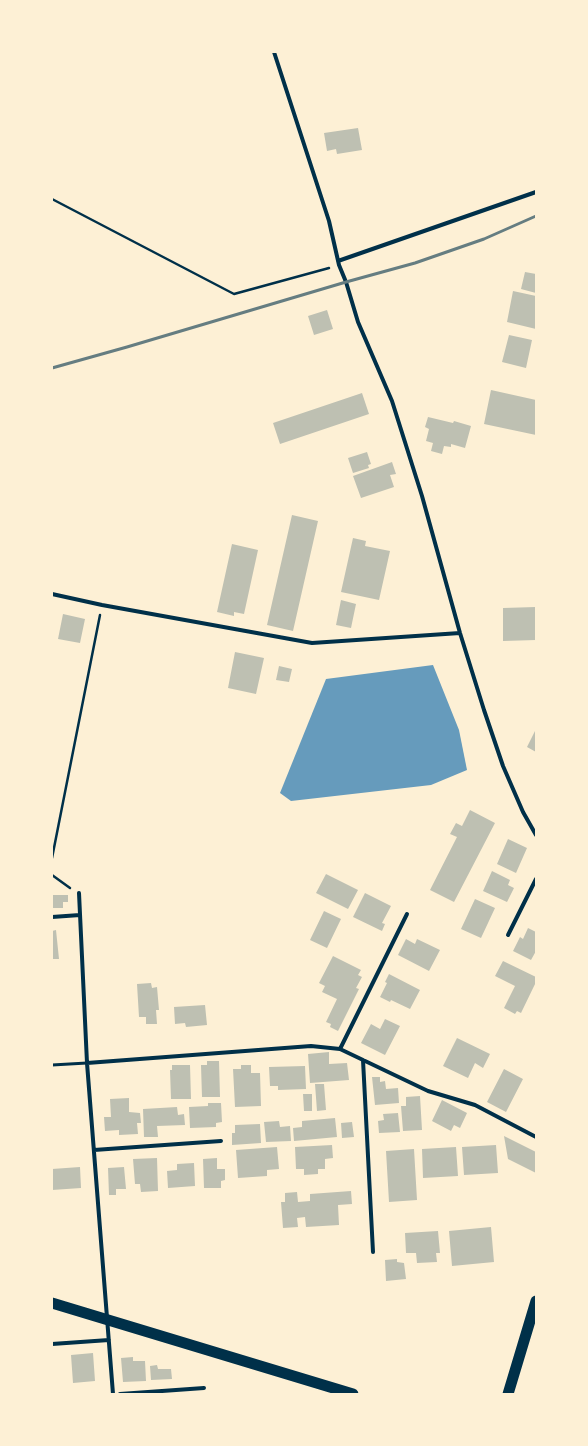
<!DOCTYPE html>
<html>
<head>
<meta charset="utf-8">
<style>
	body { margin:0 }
	#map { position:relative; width:588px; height:1446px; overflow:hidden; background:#fdf0d5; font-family:"Source Serif 4",serif }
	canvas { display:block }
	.frame { position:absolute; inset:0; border:53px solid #fdf0d5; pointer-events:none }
</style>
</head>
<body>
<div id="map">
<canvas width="588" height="1446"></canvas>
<div class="frame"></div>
</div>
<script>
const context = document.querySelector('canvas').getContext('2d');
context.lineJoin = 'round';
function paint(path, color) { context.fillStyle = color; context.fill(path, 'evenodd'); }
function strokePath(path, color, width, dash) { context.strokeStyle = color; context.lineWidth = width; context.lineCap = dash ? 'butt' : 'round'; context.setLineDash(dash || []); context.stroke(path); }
paint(new Path2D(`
	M 433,665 L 459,730 L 467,770 L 431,785 L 291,801 L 280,793 L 326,679 Z`), '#669bbc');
paint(new Path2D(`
	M 358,128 L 362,150 L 337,154 L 336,149 L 327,151 L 324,133 Z
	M 525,272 L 536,274 L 536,293 L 521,289 Z
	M 513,291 L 536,296 L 536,329 L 507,322 Z
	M 327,310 L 333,329 L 314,335 L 308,316 Z
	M 509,335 L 532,340 L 526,368 L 502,362 Z
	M 491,390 L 536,400 L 536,435 L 484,424 Z
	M 362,393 L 369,414 L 280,444 L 273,423 Z
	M 428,417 L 453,423 L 454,421 L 471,426 L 465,448 L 451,444 L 451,447 L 444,446 L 442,454 L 431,451 L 433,443 L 426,441 L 429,429 L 425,427 Z
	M 367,452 L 371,464 L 368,465 L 369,468 L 353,473 L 348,458 Z
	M 392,462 L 396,474 L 390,475 L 394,487 L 361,498 L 353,476 Z
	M 292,515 L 318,521 L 293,631 L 267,625 Z
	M 353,538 L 366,541 L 365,546 L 390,551 L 379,600 L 341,592 Z
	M 232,544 L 258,550 L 244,614 L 234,612 L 234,616 L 217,612 Z
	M 341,600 L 356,604 L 351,628 L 336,625 Z
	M 536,607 L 536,640 L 503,641 L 503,608 Z
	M 63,614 L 85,619 L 80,643 L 58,639 Z
	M 235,652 L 264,658 L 256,694 L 228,688 Z
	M 279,666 L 292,669 L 289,682 L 276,680 Z
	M 536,729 L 536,752 L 527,747 Z
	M 470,810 L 495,823 L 454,902 L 430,890 L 457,837 L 450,834 L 456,823 L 462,826 Z
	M 508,839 L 527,848 L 516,873 L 497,864 Z
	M 492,871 L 510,880 L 508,885 L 514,888 L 507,902 L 483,891 Z
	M 326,874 L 358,890 L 348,909 L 316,893 Z
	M 365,893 L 391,906 L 382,923 L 385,924 L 382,931 L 353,917 Z
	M 52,895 L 68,895 L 68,902 L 63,902 L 63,908 L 52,908 Z
	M 475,899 L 495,908 L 481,938 L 461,929 Z
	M 324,911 L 341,919 L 327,948 L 310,940 Z
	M 528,928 L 536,932 L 536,951 L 531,960 L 513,951 L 520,937 L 523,939 Z
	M 56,930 L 59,959 L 52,959 L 52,931 Z
	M 406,939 L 415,944 L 417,939 L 440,950 L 429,971 L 398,955 Z
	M 333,956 L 361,970 L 358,975 L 362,977 L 356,988 L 359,989 L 338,1031 L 330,1027 L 331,1024 L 326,1022 L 337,999 L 322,992 L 325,986 L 319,983 Z
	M 503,961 L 536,977 L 536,982 L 521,1013 L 517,1011 L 515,1014 L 504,1008 L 515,986 L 495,976 Z
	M 389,974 L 420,990 L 410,1009 L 391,1000 L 390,1002 L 380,997 L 387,983 L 385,982 Z
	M 151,983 L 152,988 L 157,987 L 159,1010 L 156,1010 L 157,1024 L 146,1024 L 146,1017 L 139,1017 L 137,984 Z
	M 205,1005 L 207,1025 L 186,1027 L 185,1023 L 175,1024 L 174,1007 Z
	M 385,1019 L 400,1026 L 385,1055 L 361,1043 L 371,1024 L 380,1029 Z
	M 457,1038 L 490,1054 L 483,1068 L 475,1063 L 468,1078 L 443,1066 Z
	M 329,1052 L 329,1064 L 347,1063 L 349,1080 L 310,1083 L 308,1054 Z
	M 207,1061 L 219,1061 L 220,1097 L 202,1097 L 201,1065 L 207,1065 Z
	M 172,1065 L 190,1065 L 191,1099 L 171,1099 L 170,1070 L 172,1070 Z
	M 241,1065 L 251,1065 L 251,1073 L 260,1073 L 261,1106 L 235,1107 L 233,1069 L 241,1069 Z
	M 305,1066 L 306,1089 L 278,1090 L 278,1086 L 270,1086 L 269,1067 Z
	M 504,1069 L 523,1079 L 506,1112 L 487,1102 Z
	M 372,1077 L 380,1077 L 380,1082 L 385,1081 L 386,1089 L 398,1088 L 399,1103 L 375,1105 Z
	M 315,1084 L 324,1084 L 326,1110 L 317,1111 Z
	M 303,1094 L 312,1094 L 312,1111 L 304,1111 Z
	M 420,1096 L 422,1130 L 403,1131 L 401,1106 L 406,1106 L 406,1097 Z
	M 129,1098 L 129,1112 L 140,1113 L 141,1123 L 137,1123 L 138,1134 L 119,1135 L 119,1130 L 105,1131 L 104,1117 L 111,1117 L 110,1099 Z
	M 442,1100 L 467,1113 L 460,1128 L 454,1125 L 451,1131 L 432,1121 Z
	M 208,1103 L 221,1103 L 222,1122 L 216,1123 L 216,1127 L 190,1128 L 189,1107 L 208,1106 Z
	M 177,1107 L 178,1115 L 184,1114 L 185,1125 L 157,1126 L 158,1137 L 144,1137 L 143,1109 Z
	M 398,1113 L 400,1132 L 379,1133 L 378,1121 L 384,1120 L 383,1114 Z
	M 335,1118 L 337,1137 L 294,1141 L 293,1128 L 302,1127 L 302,1121 Z
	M 279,1121 L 280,1127 L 290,1126 L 291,1141 L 266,1142 L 264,1122 Z
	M 352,1122 L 354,1137 L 342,1138 L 341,1123 Z
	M 260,1124 L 261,1143 L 232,1145 L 232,1133 L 235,1133 L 235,1125 Z
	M 504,1136 L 536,1152 L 536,1173 L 508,1159 Z
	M 332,1145 L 333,1158 L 325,1159 L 325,1169 L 318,1169 L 318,1174 L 304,1175 L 304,1169 L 296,1169 L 295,1147 Z
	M 496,1145 L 498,1173 L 464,1175 L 462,1147 Z
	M 277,1147 L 279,1169 L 267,1170 L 267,1176 L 238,1178 L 236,1150 Z
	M 456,1147 L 458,1176 L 423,1178 L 422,1149 Z
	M 414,1149 L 417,1200 L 389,1202 L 386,1151 Z
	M 157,1158 L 158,1191 L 141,1192 L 140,1184 L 135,1184 L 133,1159 Z
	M 217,1158 L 217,1169 L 225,1169 L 225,1180 L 221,1181 L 221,1188 L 204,1188 L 203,1159 Z
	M 194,1163 L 195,1186 L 168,1188 L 167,1171 L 177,1170 L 177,1164 Z
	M 80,1167 L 81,1188 L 52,1190 L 52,1169 Z
	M 124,1167 L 126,1189 L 116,1189 L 116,1195 L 109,1195 L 108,1168 Z
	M 351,1191 L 352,1204 L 338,1205 L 339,1225 L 306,1227 L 305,1217 L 297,1218 L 298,1227 L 283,1228 L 281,1202 L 285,1202 L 285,1193 L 297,1192 L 298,1202 L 310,1201 L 310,1194 Z
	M 491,1227 L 494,1262 L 452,1266 L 449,1231 Z
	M 438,1231 L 440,1253 L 436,1253 L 437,1262 L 417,1263 L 416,1253 L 406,1253 L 405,1233 Z
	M 397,1259 L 397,1262 L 404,1263 L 406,1279 L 386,1281 L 385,1260 Z
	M 93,1353 L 95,1381 L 73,1383 L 71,1355 Z
	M 133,1357 L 133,1361 L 145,1361 L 146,1381 L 123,1382 L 121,1358 Z
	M 157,1365 L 158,1369 L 171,1369 L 172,1379 L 151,1380 L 150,1366 Z`), '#bec0b2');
strokePath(new Path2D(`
	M 52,199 L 234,294 L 329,268
	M 52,858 L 100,615
	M 52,875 L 70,888`), '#003049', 2.5);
strokePath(new Path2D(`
	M 52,1065 L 87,1063`), '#003049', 3);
strokePath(new Path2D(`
	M 274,52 L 329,221 L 339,265 L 346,282 L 358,322 L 392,401 L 422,496 L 460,633 L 484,710 L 503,766 L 523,812 L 536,835
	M 338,261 L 536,192
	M 52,594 L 102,605 L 312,643 L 460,633
	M 79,893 L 87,1063 L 113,1394
	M 52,917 L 80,915
	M 508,935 L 536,879
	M 340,1049 L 407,914
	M 363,1060 L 373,1252
	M 87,1063 L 311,1046 L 340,1049 L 428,1091 L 475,1105 L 536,1137
	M 94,1150 L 221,1141
	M 52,1344 L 109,1340
	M 120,1394 L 204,1388`), '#003049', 4);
strokePath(new Path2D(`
	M 52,1303 L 353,1394
	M 508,1394 L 536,1301`), '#003049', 11);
strokePath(new Path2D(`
	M 52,368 L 127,347 L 346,282 L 415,263 L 484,239 L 536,216`), '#657d81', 3);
</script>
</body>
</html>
